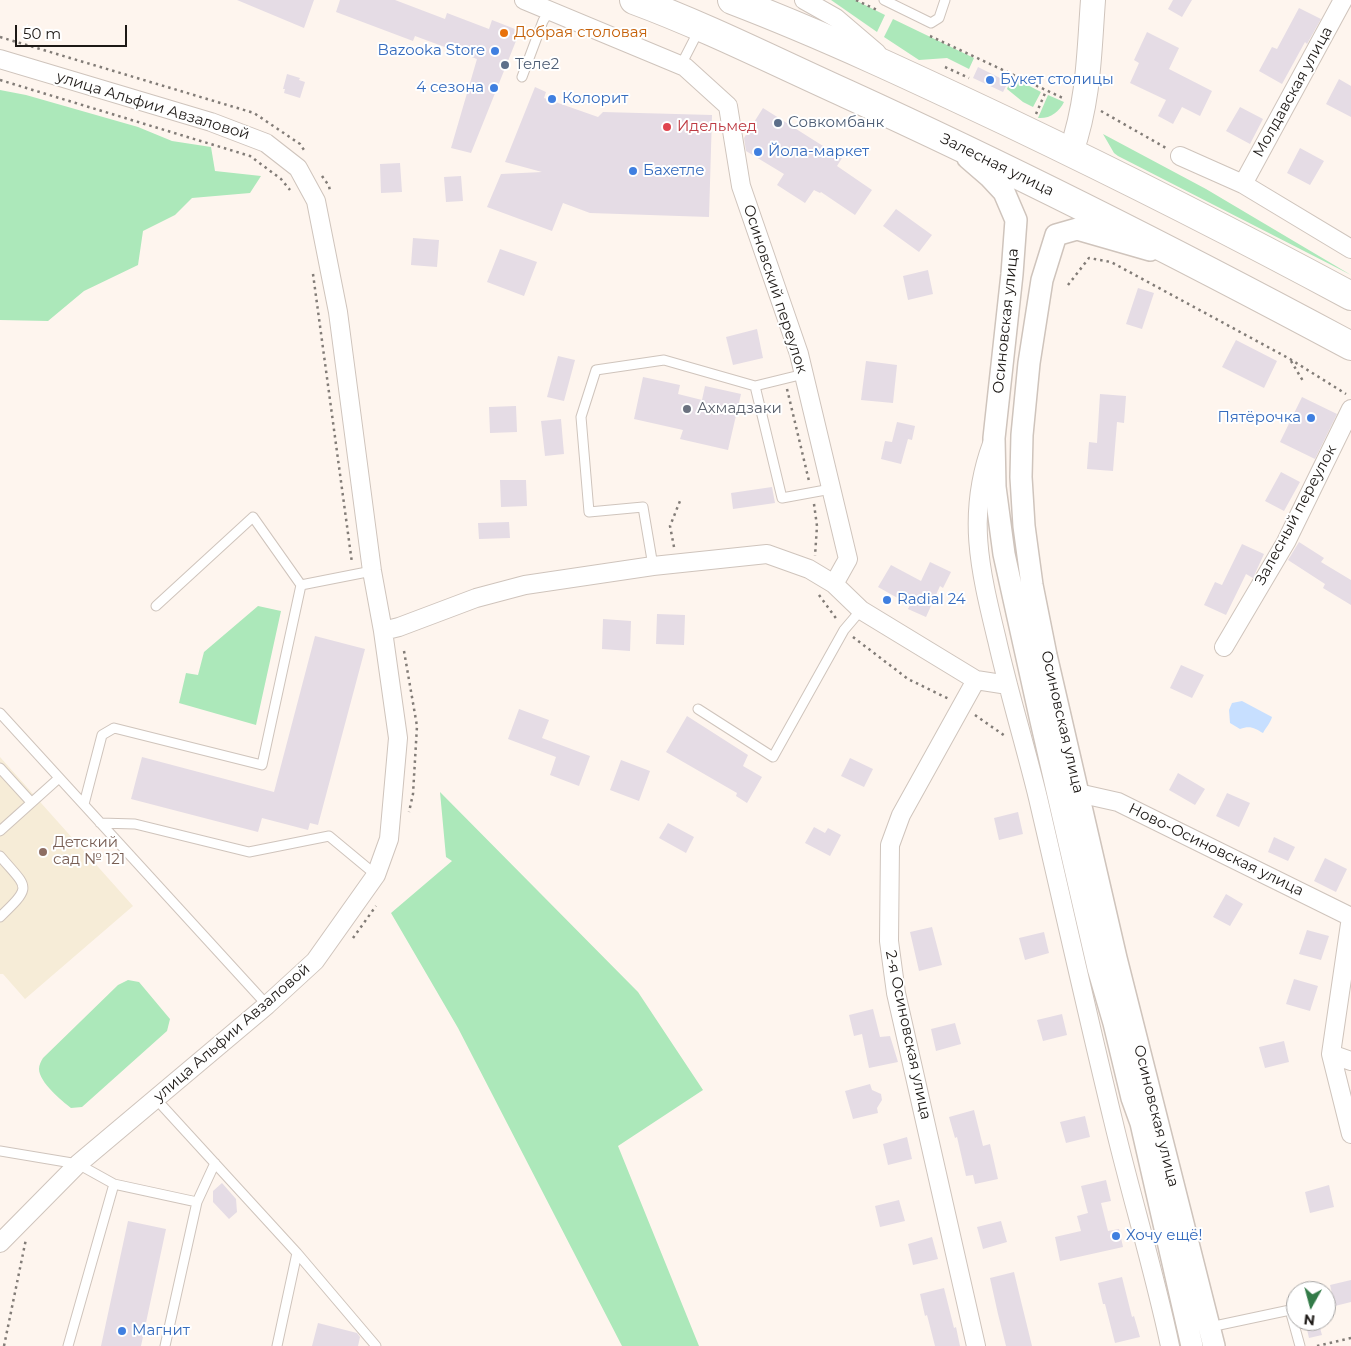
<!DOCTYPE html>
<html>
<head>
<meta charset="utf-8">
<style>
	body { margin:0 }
	#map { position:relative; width:1351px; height:1346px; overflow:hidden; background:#fef5ee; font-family:Montserrat,sans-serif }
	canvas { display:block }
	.north { position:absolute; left:1286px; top:1281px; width:50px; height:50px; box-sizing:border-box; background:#fff; border:1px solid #a5a3a2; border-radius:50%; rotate:187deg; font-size:14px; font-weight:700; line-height:20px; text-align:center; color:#1d1916 }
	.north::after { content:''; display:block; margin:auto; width:18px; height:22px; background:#327a47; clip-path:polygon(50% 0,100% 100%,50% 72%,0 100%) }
	.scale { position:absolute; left:15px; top:25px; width:112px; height:22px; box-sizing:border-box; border:2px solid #1d1916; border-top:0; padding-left:6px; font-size:15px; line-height:18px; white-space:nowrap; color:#1d1916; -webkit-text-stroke:4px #fff; paint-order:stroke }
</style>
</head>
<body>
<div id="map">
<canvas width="1351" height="1346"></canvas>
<div class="north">N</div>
<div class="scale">50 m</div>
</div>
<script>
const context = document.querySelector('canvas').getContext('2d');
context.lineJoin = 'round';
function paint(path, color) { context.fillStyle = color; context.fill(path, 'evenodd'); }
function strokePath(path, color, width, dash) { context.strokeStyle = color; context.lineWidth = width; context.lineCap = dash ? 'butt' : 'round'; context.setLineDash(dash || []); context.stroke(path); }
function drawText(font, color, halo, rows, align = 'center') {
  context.font = font + ' Montserrat,sans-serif'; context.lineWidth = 4; context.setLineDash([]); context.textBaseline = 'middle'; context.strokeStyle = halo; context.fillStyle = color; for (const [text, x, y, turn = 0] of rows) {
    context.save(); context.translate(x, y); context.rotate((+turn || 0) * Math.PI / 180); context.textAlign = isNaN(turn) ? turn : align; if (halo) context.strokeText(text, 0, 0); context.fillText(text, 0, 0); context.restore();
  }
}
paint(new Path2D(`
	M 0,757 L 133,906 L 25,999 L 3,974 L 0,974 Z`), '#f6ecd7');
paint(new Path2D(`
	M 831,0 L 855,0 L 885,15 L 877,32 Z
	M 893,19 L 974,58 L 969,69 L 947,58 L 919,60 L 884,37 Z
	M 1012,77 L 1041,92 L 1033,107 L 1023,102 L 1007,89 Z
	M 0,90 L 26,95 L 138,127 L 172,141 L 211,147 L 215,171 L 261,176 L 250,193 L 192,198 L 175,215 L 143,231 L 138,265 L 84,291 L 48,321 L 0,320 Z
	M 1048,95 L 1064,102 C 1059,112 1050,119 1038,118 Z
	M 1103,134 L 1206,189 L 1351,275 L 1118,156 L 1114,153 Z
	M 258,606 L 281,611 L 256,725 L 179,703 L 186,673 L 198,675 L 204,652 Z
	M 440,792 L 638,992 L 703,1090 L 618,1146 L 699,1346 L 622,1346 L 458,1028 L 391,913 L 452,861 L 446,857 Z
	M 128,980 L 139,982 L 170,1019 L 167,1031 L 82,1107 L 71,1108 C 62,1101 39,1082 39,1069 C 39,1065 41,1061 43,1058 L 118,985 Z`), '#ace8ba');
paint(new Path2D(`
	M 1242,701 L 1272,717 C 1270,724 1266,727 1263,733 C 1255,728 1250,725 1240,729 L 1230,723 L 1229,710 L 1232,703 Z`), '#c7dfff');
paint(new Path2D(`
	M 237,0 L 314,0 L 304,28 Z
	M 340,0 L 395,0 L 445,19 L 447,13 L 489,29 L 492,20 L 520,31 L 471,153 L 451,148 L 477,59 L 415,36 L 413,41 L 336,12 Z
	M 1173,0 L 1192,0 L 1182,17 L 1168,9 Z
	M 1299,8 L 1321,19 L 1307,44 L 1305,42 L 1282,84 L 1259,71 L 1272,47 L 1277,49 Z
	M 1147,32 L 1179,48 L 1169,69 L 1212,91 L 1200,116 L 1182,107 L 1173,124 L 1158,116 L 1166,100 L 1130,83 L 1139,63 L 1134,60 Z
	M 978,67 L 1008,82 L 1003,92 L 973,78 Z
	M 287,74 L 300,78 L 299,80 L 305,82 L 300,98 L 284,93 L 285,89 L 283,89 Z
	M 1339,79 L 1351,86 L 1351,117 L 1326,104 Z
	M 535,87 L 546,92 L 544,98 L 598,117 L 603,112 L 712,115 L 709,217 L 590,213 L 563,203 L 552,231 L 487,207 L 501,174 L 542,172 L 505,162 Z
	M 1240,107 L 1263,119 L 1250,144 L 1226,131 Z
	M 763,108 L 842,158 L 837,166 L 872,190 L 855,215 L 821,192 L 820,193 L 814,190 L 805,203 L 777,185 L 784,174 L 746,151 L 744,138 Z
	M 1300,148 L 1324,161 L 1310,185 L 1287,173 Z
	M 400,163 L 402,192 L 381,193 L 380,164 Z
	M 461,176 L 463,201 L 446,202 L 444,177 Z
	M 896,209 L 932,235 L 919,252 L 883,226 Z
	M 413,238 L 439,240 L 437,267 L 411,265 Z
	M 500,249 L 537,262 L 524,296 L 487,282 Z
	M 928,270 L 933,294 L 908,300 L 903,276 Z
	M 1138,288 L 1154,293 L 1142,329 L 1126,324 Z
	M 757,329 L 763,358 L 733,365 L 726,337 Z
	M 1236,340 L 1277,361 L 1264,388 L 1222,367 Z
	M 558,356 L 575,360 L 564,401 L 547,397 Z
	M 866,361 L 897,365 L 893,403 L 861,400 Z
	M 643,377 L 680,385 L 678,394 L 702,400 L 705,386 L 741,394 L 728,450 L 680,439 L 683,430 L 634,419 Z
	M 1100,394 L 1126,396 L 1124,423 L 1117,422 L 1113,471 L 1087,469 L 1089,442 L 1097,443 Z
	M 1302,397 L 1337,414 L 1315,459 L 1280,442 Z
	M 516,406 L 517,432 L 490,433 L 489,407 Z
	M 561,419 L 564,454 L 545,456 L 541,421 Z
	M 897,422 L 915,426 L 912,440 L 908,439 L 901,464 L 881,459 L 885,441 L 892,442 Z
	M 1281,472 L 1300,482 L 1284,511 L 1265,501 Z
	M 500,480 L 526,480 L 527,506 L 501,507 Z
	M 772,487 L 775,503 L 733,509 L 731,493 Z
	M 509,522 L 510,538 L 479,539 L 478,523 Z
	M 1299,542 L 1324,558 L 1321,562 L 1351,580 L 1351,605 L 1323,588 L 1325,584 L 1288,560 Z
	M 1242,544 L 1264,554 L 1253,578 L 1246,574 L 1226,615 L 1204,605 L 1215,582 L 1222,585 Z
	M 930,562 L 951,572 L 943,588 L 940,586 L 926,617 L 908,609 L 910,605 L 878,587 L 891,565 L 921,581 Z
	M 657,614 L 685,615 L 684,645 L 656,644 Z
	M 603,619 L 631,621 L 630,651 L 602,649 Z
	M 315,636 L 365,649 L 318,825 L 310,823 L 308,830 L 262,818 L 258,832 L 131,799 L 142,757 L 274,792 Z
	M 1181,665 L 1204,675 L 1192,698 L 1170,688 Z
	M 519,709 L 549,720 L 542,738 L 590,756 L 579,786 L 550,775 L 556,757 L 508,739 Z
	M 687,716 L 748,755 L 743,766 L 762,777 L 747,803 L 736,796 L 737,793 L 666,752 Z
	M 850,758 L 873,769 L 864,787 L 841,776 Z
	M 621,760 L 650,771 L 639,801 L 610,790 Z
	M 1178,773 L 1205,789 L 1195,805 L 1169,790 Z
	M 1227,793 L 1250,803 L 1239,827 L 1216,816 Z
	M 1018,812 L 1023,834 L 999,840 L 994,818 Z
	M 668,823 L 694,837 L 686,853 L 659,838 Z
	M 814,827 L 825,833 L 828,828 L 841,835 L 830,856 L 805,843 Z
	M 1274,837 L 1295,847 L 1288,861 L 1268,852 Z
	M 1325,858 L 1347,869 L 1336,892 L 1314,881 Z
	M 1226,894 L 1243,904 L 1230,926 L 1213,917 Z
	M 932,927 L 942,965 L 919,971 L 910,932 Z
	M 1307,930 L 1329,936 L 1321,960 L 1299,954 Z
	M 1044,932 L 1049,953 L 1025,960 L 1019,938 Z
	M 1294,979 L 1318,986 L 1310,1011 L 1286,1004 Z
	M 873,1009 L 880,1037 L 890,1036 L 898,1062 L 869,1068 L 862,1034 L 854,1036 L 849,1015 Z
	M 1062,1014 L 1067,1035 L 1043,1041 L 1037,1020 Z
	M 955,1023 L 961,1044 L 936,1051 L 931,1029 Z
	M 1284,1041 L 1289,1062 L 1265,1068 L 1259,1047 Z
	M 870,1084 L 872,1090 L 881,1094 L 882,1100 L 877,1108 L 878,1113 L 853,1119 L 845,1091 Z
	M 974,1110 L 983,1146 L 990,1144 L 998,1179 L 975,1184 L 973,1175 L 966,1176 L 957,1137 L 955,1138 L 949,1117 Z
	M 1085,1116 L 1090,1137 L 1066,1143 L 1060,1122 Z
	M 907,1137 L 912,1159 L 888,1165 L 883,1144 Z
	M 1106,1180 L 1111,1201 L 1101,1203 L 1108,1231 L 1119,1229 L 1123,1247 L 1060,1261 L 1055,1237 L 1081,1231 L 1077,1216 L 1088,1213 L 1081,1186 Z
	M 222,1183 L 236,1199 L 237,1212 L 229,1219 L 213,1202 L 213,1191 Z
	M 1329,1185 L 1334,1207 L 1310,1213 L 1305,1192 Z
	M 899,1200 L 905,1221 L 880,1227 L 875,1206 Z
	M 128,1221 L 166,1229 L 141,1346 L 101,1346 Z
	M 1001,1221 L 1007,1242 L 983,1249 L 977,1227 Z
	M 932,1237 L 938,1259 L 913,1265 L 908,1244 Z
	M 1014,1272 L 1019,1293 L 1032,1346 L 1006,1346 L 998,1314 L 990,1278 Z
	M 1122,1277 L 1132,1317 L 1134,1316 L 1140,1337 L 1115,1343 L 1105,1304 L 1103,1304 L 1098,1283 Z
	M 1351,1280 L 1351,1302 L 1335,1306 L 1330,1285 Z
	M 944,1288 L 954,1328 L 956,1327 L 960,1346 L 935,1346 L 927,1315 L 925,1316 L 920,1294 Z
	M 1305,1321 L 1318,1321 L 1322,1335 L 1309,1338 Z
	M 318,1323 L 357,1333 L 360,1337 L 358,1346 L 312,1346 Z`), '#e5dce5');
const service = new Path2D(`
	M 884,0 L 931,23 L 939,18 L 945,0
	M 681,65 L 699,30
	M 522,77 L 543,21 L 550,10
	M 755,386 L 782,498 L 831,489
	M 653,566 L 643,507 L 589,512 L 581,417 L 596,370 L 664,360 L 755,386 L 804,374
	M 156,606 L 253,517 L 301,585
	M 698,709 L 773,757 L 844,630 L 861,610
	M 0,713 L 267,1005
	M 0,768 L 31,802
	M 84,804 L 102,735 L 114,728 L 262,765 L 301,585 L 372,571
	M 100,823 L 135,824 L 249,852 L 329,836 L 376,875
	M 0,831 L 59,778
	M 0,856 C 28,889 33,885 0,917
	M 156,1099 L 297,1253 L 376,1346
	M 0,1151 L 78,1164 L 114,1184
	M 1210,1327 L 1290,1310 L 1300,1346
	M 68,1346 L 114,1184 L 197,1202
	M 165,1346 L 197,1202 L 215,1163
	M 277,1346 L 297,1253`);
const minor = new Path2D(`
	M 524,0 L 685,67 L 728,106 L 741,186 L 799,354 L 848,559 L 834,584
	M 804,0 L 836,18 L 877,53
	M 0,59 L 211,122 L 266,143 L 298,168 L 316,201 L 338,312 L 372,571 L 383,631 L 398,738 L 389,839 L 376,875 L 315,961 L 267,1005 L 78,1164 L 0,1243
	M 1180,156 L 1243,184 L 1351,249
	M 1243,184 L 1343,0
	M 992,444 C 966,514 980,570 997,640 C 1009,693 1025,745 1038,798 C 1063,905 1087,1013 1113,1120 C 1131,1196 1154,1270 1170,1346
	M 383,631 L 399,627 L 476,598 L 525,585 L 653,566 L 767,554 L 809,569 L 834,584 L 861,610 L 976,680 L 1008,685
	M 1224,647 L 1286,542 L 1351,409
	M 1078,793 L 1118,802 L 1351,917
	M 1351,917 L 1331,1054 L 1351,1134
	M 1331,1054 L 1351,1061
	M 976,1346 L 896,993 L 889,941 L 890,845 L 901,815 L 976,680`);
const tertiary = new Path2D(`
	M 968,158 L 990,177 L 1004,192 L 1016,220 L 1012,274 L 994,438 L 995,487 L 1004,554 L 1041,721 L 1098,968 L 1114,1023 L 1132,1098 L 1141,1123 L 1192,1346
	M 1150,250 L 1077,229 L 1056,235 L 1042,280 L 1029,363 L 1022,435 L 1021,477 L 1024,526 L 1032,585 L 1046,655 L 1116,958 L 1214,1346`);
const secondary = new Path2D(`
	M 1071,152 C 1089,100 1089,54 1093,0`);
const primary = new Path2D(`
	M 634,0 C 707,27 776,62 847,94 C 1018,172 1185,257 1351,346
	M 732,0 C 826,36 917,79 1008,122 C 1123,177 1238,235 1351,296`);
strokePath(service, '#cfc4bc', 11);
strokePath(minor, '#cfc4bc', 20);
strokePath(tertiary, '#cfc4bc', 24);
strokePath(secondary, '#cfc4bc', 26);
strokePath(primary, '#cfc4bc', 30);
strokePath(new Path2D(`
	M 856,0 L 877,10
	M 930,36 L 1065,99
	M 0,37 L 254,113 L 300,144 L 306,153
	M 945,67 L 969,78
	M 0,80 L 250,156 L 281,179 L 290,190
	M 1101,111 L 1166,148
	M 1036,114 L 1046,91
	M 322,176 L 329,186 L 330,191
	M 313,274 L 352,563
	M 1068,285 L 1089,258 L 1111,262 L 1290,359 L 1346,394
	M 1291,361 L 1303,381
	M 787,389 L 809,481
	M 814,504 L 817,526 L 815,556
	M 674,547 L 670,526 L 680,501
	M 819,595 L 838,621
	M 853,637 L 908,679 L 949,699
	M 404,651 L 417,726 L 413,794 L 409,812
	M 975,715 L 1005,736
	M 353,938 L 376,906
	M 4,1346 L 26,1239
	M 1317,1346 L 1351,1338`), '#827c77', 2.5, [2.5, 4]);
strokePath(service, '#fff', 9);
strokePath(minor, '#fff', 18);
strokePath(tertiary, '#fff', 21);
strokePath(secondary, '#fff', 24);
strokePath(primary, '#fff', 28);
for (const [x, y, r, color] of [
	[504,33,5,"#e8710a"],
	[495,51,5,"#3f7fe0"],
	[505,65,5,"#5c6f8a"],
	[990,80,5,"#3f7fe0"],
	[494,88,5,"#3f7fe0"],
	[552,99,5,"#3f7fe0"],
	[778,123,5,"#5c6f8a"],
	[667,127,5,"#e0444e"],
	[758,152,5,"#3f7fe0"],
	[633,171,5,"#3f7fe0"],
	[687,409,5,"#6b7280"],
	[1311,418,5,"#3f7fe0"],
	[887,600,5,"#3f7fe0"],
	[43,852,5,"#8d6e63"],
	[1116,1236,5,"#3f7fe0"],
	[122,1331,5,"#3f7fe0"]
]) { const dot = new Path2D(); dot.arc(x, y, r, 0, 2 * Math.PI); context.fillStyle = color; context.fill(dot); strokePath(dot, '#fff', 2); }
drawText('15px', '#c56008', '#fff', [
	["Добрая столовая",514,33]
], 'left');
drawText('15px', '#366cbe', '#fff', [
	["Bazooka Store",485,51,"right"],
	["Букет столицы",1000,80],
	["4 сезона",484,88,"right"],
	["Колорит",562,99],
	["Йола-маркет",768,152],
	["Бахетле",643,171],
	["Пятёрочка",1301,418,"right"],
	["Radial 24",897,600],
	["Хочу ещё!",1126,1236],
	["Магнит",132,1331]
], 'left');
drawText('15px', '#4e5e75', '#fff', [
	["Теле2",515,65],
	["Совкомбанк",788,123]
], 'left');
drawText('15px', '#1d1916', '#fff', [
	["Молдавская улица",1293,92,-61],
	["улица Альфии Авзаловой",153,106,17],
	["Залесная улица",997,165,26],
	["Осиновский переулок",775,289,72],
	["Осиновская улица",1006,321,-84],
	["Залесный переулок",1296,515,-62],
	["Осиновская улица",1062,722,77],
	["Ново-Осиновская улица",1216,850,26],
	["улица Альфии Авзаловой",232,1033,-41],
	["2-я Осиновская улица",908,1035,78],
	["Осиновская улица",1156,1116,76]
]);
drawText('15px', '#be3a42', '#fff', [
	["Идельмед",677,127]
], 'left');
drawText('15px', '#5b616d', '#fff', [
	["Ахмадзаки",697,409]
], 'left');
drawText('15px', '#785e54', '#fff', [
	["Детский",53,843],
	["сад № 121",53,860]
], 'left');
</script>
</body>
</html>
